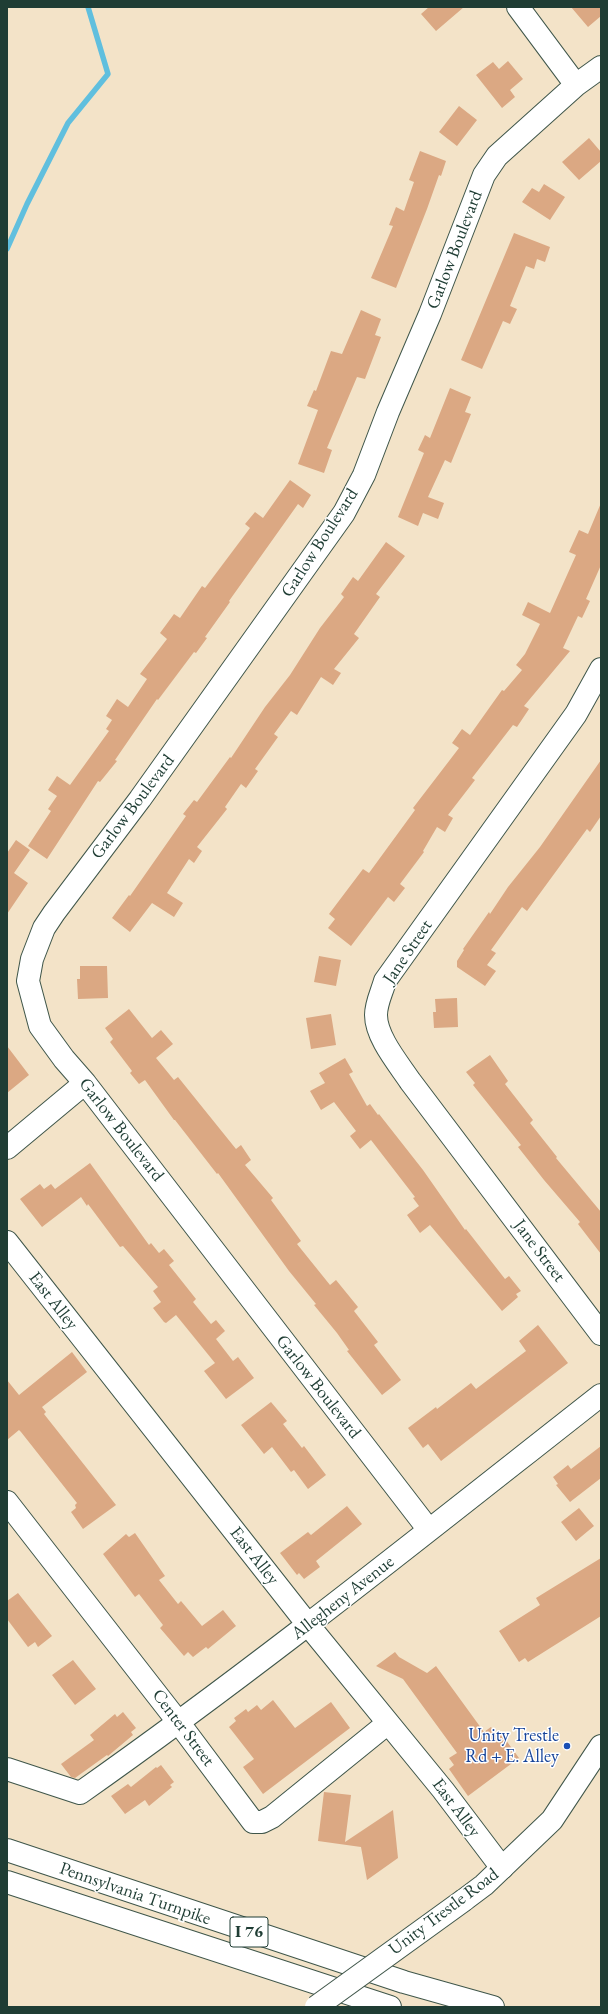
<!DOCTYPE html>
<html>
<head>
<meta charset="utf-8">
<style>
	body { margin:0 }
	#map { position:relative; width:608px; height:2014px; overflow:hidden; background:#f3e3c8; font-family:"EB Garamond",serif }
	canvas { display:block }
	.frame { position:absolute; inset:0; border:8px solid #1f3d34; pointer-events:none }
</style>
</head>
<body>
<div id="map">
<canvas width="608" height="2014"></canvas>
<div class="frame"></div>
</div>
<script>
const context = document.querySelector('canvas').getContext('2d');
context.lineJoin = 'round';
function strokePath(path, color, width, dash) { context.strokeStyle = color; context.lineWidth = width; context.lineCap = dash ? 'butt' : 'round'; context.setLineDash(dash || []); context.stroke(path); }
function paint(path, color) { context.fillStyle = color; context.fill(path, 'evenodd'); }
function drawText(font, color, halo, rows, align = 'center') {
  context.font = font + ' "EB Garamond",serif'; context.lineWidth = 3; context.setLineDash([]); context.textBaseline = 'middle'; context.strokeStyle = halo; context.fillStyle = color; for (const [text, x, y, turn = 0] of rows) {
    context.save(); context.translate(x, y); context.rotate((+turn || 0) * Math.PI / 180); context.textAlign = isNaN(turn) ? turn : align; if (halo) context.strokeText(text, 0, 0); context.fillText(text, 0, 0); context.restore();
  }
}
strokePath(new Path2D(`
	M 7,249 L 27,204 L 68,123 L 108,74 L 88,7`), '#60bfde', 5.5);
paint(new Path2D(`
	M 429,7 L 464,7 L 436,31 L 421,14 Z
	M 571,7 L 601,7 L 601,16 L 588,27 Z
	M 508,61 L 523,79 L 510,90 L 515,97 L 502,108 L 476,75 L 493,62 L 499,69 Z
	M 459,106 L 477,120 L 457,146 L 439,132 Z
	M 589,138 L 601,152 L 601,161 L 579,180 L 562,162 Z
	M 420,151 L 446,161 L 441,176 L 439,175 L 427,209 L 396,288 L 371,278 L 393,226 L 389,225 L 396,207 L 404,211 L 414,182 L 409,180 Z
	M 544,184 L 565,197 L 550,220 L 522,202 L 532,188 L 539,192 Z
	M 514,233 L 550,247 L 545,262 L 537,259 L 534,269 L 526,266 L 510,306 L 517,309 L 510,324 L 503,321 L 482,369 L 461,360 Z
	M 361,310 L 381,319 L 375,335 L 381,337 L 365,379 L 357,377 L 327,448 L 332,450 L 324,473 L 298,464 L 318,410 L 307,406 L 314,390 L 316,391 L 331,351 L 342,354 Z
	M 450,388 L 471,397 L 465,412 L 471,414 L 451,463 L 445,460 L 428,497 L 444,503 L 438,519 L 423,513 L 418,526 L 398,517 L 424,453 L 418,450 L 425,435 L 430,438 Z
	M 290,480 L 311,495 L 303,508 L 298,504 L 229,601 L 230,602 L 205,637 L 207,638 L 196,653 L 194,652 L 158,700 L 157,699 L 115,760 L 117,761 L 100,782 L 98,781 L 47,859 L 28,846 L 51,811 L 48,809 L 57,796 L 48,790 L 57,776 L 70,785 L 109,731 L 106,729 L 112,720 L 106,716 L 117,699 L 128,707 L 147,679 L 140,674 L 167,639 L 160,633 L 174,614 L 180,618 L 202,586 L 205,588 L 250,528 L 245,524 L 255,512 L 263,518 Z
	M 601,503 L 601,565 L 586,599 L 590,601 L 582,618 L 578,616 L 563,648 L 570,651 L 524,706 L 529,709 L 517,727 L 513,725 L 472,778 L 475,780 L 448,815 L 453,818 L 445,832 L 437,827 L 423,851 L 424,852 L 400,884 L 405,888 L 394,902 L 388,897 L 351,946 L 328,928 L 335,919 L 329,914 L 363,869 L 369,873 L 415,810 L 413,808 L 459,748 L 452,743 L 462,729 L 470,735 L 502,690 L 504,691 L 522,670 L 516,665 L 525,654 L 540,624 L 522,615 L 528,602 L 550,613 L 576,555 L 569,552 L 579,530 L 588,534 Z
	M 386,542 L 405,556 L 376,594 L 380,597 L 354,634 L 359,638 L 334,669 L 341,673 L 333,685 L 321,677 L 297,715 L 291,711 L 274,734 L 278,737 L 255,769 L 258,771 L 246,788 L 241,784 L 225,807 L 227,809 L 197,847 L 202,851 L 194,863 L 189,859 L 167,893 L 183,903 L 174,917 L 152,903 L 130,932 L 112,918 L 129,895 L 130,896 L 186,816 L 183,814 L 194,800 L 197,802 L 230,757 L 231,758 L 265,707 L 290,675 L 320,628 L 344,597 L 341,594 L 353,577 L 358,581 Z
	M 601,760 L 601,816 L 590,832 L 587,829 L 527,911 L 522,907 L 491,950 L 496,953 L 487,965 L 496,971 L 485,986 L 457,967 L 457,961 L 464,950 L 463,949 L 489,912 L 490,914 L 508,887 L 540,847 Z
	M 16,840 L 30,850 L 14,873 L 28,883 L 7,914 L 7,853 Z
	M 319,956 L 341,960 L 336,986 L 314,982 Z
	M 80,966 L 107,966 L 108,998 L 78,999 L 77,979 L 80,979 Z
	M 457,998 L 458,1027 L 434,1028 L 433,1012 L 436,1012 L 435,999 Z
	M 129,1009 L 152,1038 L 161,1030 L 173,1044 L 156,1058 L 174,1080 L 178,1077 L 236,1149 L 241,1145 L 251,1160 L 245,1165 L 273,1198 L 271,1200 L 301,1241 L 297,1244 L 330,1285 L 336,1280 L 358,1307 L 354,1311 L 378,1342 L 374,1345 L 401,1380 L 382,1395 L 347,1351 L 349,1350 L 337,1333 L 314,1305 L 316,1304 L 289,1271 L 218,1173 L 217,1174 L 175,1120 L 174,1120 L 145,1080 L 139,1084 L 130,1073 L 132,1071 L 110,1042 L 113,1039 L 105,1028 Z
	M 331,1014 L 336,1045 L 311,1049 L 306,1018 Z
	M 7,1046 L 29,1075 L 7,1093 Z
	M 490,1055 L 508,1081 L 505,1084 L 533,1120 L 530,1123 L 557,1157 L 556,1158 L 601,1212 L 601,1254 L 578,1224 L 580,1222 L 544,1180 L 518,1147 L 521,1145 L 473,1085 L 475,1083 L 466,1072 Z
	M 345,1058 L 353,1072 L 349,1074 L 367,1106 L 370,1104 L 378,1115 L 379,1114 L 423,1170 L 465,1230 L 466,1229 L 505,1279 L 509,1276 L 521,1291 L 516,1294 L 518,1297 L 502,1311 L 430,1225 L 420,1233 L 407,1215 L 419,1206 L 413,1198 L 415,1197 L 371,1140 L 360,1149 L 350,1136 L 356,1131 L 334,1102 L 321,1110 L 310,1091 L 325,1083 L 319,1073 Z
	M 90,1163 L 149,1245 L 151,1243 L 159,1253 L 164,1249 L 174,1261 L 169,1265 L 196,1299 L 193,1302 L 211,1324 L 216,1320 L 225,1331 L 216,1339 L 233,1361 L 238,1357 L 254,1378 L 226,1399 L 204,1371 L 215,1363 L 176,1315 L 166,1323 L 164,1322 L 153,1308 L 161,1302 L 153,1291 L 158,1287 L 123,1246 L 120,1247 L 88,1204 L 87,1206 L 81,1197 L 42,1227 L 20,1199 L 40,1184 L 44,1189 L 51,1184 L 55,1189 Z
	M 538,1325 L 568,1363 L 441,1461 L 428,1444 L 423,1448 L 408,1428 L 436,1407 L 437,1409 L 471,1383 L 476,1389 L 526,1351 L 519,1341 Z
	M 72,1352 L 87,1372 L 42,1407 L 46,1412 L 44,1414 L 116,1505 L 83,1529 L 71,1512 L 76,1508 L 75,1505 L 77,1503 L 21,1432 L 19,1430 L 7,1440 L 7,1380 L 19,1395 Z
	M 271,1402 L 287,1421 L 283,1424 L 302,1448 L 304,1446 L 326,1475 L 308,1489 L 294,1470 L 291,1472 L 272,1447 L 264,1454 L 241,1425 Z
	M 601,1446 L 601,1478 L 570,1502 L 556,1485 L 558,1484 L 553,1477 L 568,1465 L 571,1469 Z
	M 347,1506 L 362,1524 L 316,1561 L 320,1567 L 304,1579 L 299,1573 L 297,1575 L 280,1553 L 308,1532 L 311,1535 Z
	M 579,1508 L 594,1526 L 576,1541 L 561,1522 Z
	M 135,1533 L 165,1576 L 159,1580 L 178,1604 L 181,1601 L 202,1626 L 223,1610 L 236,1626 L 208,1649 L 206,1647 L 193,1657 L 188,1652 L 184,1656 L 160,1628 L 163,1625 L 139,1594 L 135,1597 L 103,1554 L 126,1534 L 129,1537 Z
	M 601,1558 L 601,1616 L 528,1662 L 525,1658 L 519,1662 L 499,1631 L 540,1605 L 536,1598 Z
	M 18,1593 L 52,1636 L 38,1647 L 35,1642 L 28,1647 L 7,1619 L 7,1601 Z
	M 395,1652 L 399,1657 L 427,1673 L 436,1666 L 484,1732 L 491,1727 L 496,1734 L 500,1732 L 519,1758 L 468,1796 L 449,1769 L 454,1765 L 449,1758 L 457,1753 L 403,1679 L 376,1666 Z
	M 73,1660 L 96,1689 L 75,1705 L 52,1675 Z
	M 273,1700 L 295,1728 L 331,1702 L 350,1728 L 263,1794 L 243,1767 L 254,1759 L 229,1727 L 236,1721 L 234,1718 L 246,1709 L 248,1712 L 257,1705 L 261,1710 Z
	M 123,1712 L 136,1728 L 131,1732 L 133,1735 L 108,1756 L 107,1755 L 75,1778 L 71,1777 L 61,1764 L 94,1740 L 90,1735 L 115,1714 L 117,1717 Z
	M 161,1765 L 174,1782 L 170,1785 L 172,1787 L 149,1806 L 145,1800 L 125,1814 L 111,1796 L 128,1784 L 131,1787 L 156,1767 L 157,1768 Z
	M 324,1792 L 351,1795 L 345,1842 L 393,1810 L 398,1858 L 367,1880 L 361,1847 L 318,1841 Z`), '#dba883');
const minor = new Path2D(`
	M 518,7 L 576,85
	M 601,669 L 576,714 L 385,981 C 382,992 376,1003 376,1015 C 376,1037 398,1063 410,1081 L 601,1334
	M 7,1148 L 85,1083
	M 7,1242 L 309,1626 L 443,1790 L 502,1868
	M 7,1502 L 179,1723 L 253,1822 L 262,1822 L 272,1817 L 388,1723
	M 429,1530 L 85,1083 L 64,1059 L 40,1026 L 28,981 L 32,959 L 44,928 L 54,913 L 140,799 L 344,513 L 364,475 L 388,412 L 430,314 L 484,175 L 497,156 L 576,85 L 601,67
	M 7,1769 L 80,1793 C 259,1667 429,1530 601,1395`);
const tertiary = new Path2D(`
	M 464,1900 L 484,1885 L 552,1820 L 601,1746`);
const motorway = new Path2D(`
	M 7,1850 L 404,1982 L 493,2007
	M 7,1882 L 390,2007`);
strokePath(minor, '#3f564a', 24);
strokePath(tertiary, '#3f564a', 24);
strokePath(motorway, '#3f564a', 24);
strokePath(minor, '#fff', 22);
strokePath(tertiary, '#fff', 22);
strokePath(motorway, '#fff', 22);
const tertiaryBridge = new Path2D(`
	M 316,2007 L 464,1900`);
strokePath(tertiaryBridge, '#3f564a', 24, []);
strokePath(tertiaryBridge, '#fff', 22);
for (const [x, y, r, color] of [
	[567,1746,4,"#1a4fb4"]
]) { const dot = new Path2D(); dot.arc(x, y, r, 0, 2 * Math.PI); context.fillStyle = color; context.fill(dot); strokePath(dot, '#fff', 1.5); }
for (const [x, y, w] of [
	[249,1932,38]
]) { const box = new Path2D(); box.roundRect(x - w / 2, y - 15, w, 30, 3); context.fillStyle = '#fff'; context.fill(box); strokePath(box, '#1f3d34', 1); }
drawText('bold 17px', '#1f3d34', null, [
	["I 76",249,1932]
]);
drawText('18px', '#1f3d34', '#fff', [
	["Garlow Boulevard",455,250,-69],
	["Garlow Boulevard",320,543,-57],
	["Garlow Boulevard",133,807,-53],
	["Jane Street",408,952,-56],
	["Garlow Boulevard",121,1130,52],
	["Jane Street",539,1251,53],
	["East Alley",53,1301,52],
	["Garlow Boulevard",318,1387,52],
	["East Alley",254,1556,52],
	["Allegheny Avenue",343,1598,-38],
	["Center Street",183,1728,53],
	["East Alley",456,1808,53],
	["Pennsylvania Turnpike",135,1894,19],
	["Unity Trestle Road",444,1912,-37]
]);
drawText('18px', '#164399', '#fff', [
	["Unity Trestle",559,1736],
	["Rd + E. Alley",559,1757]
], 'right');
</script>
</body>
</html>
